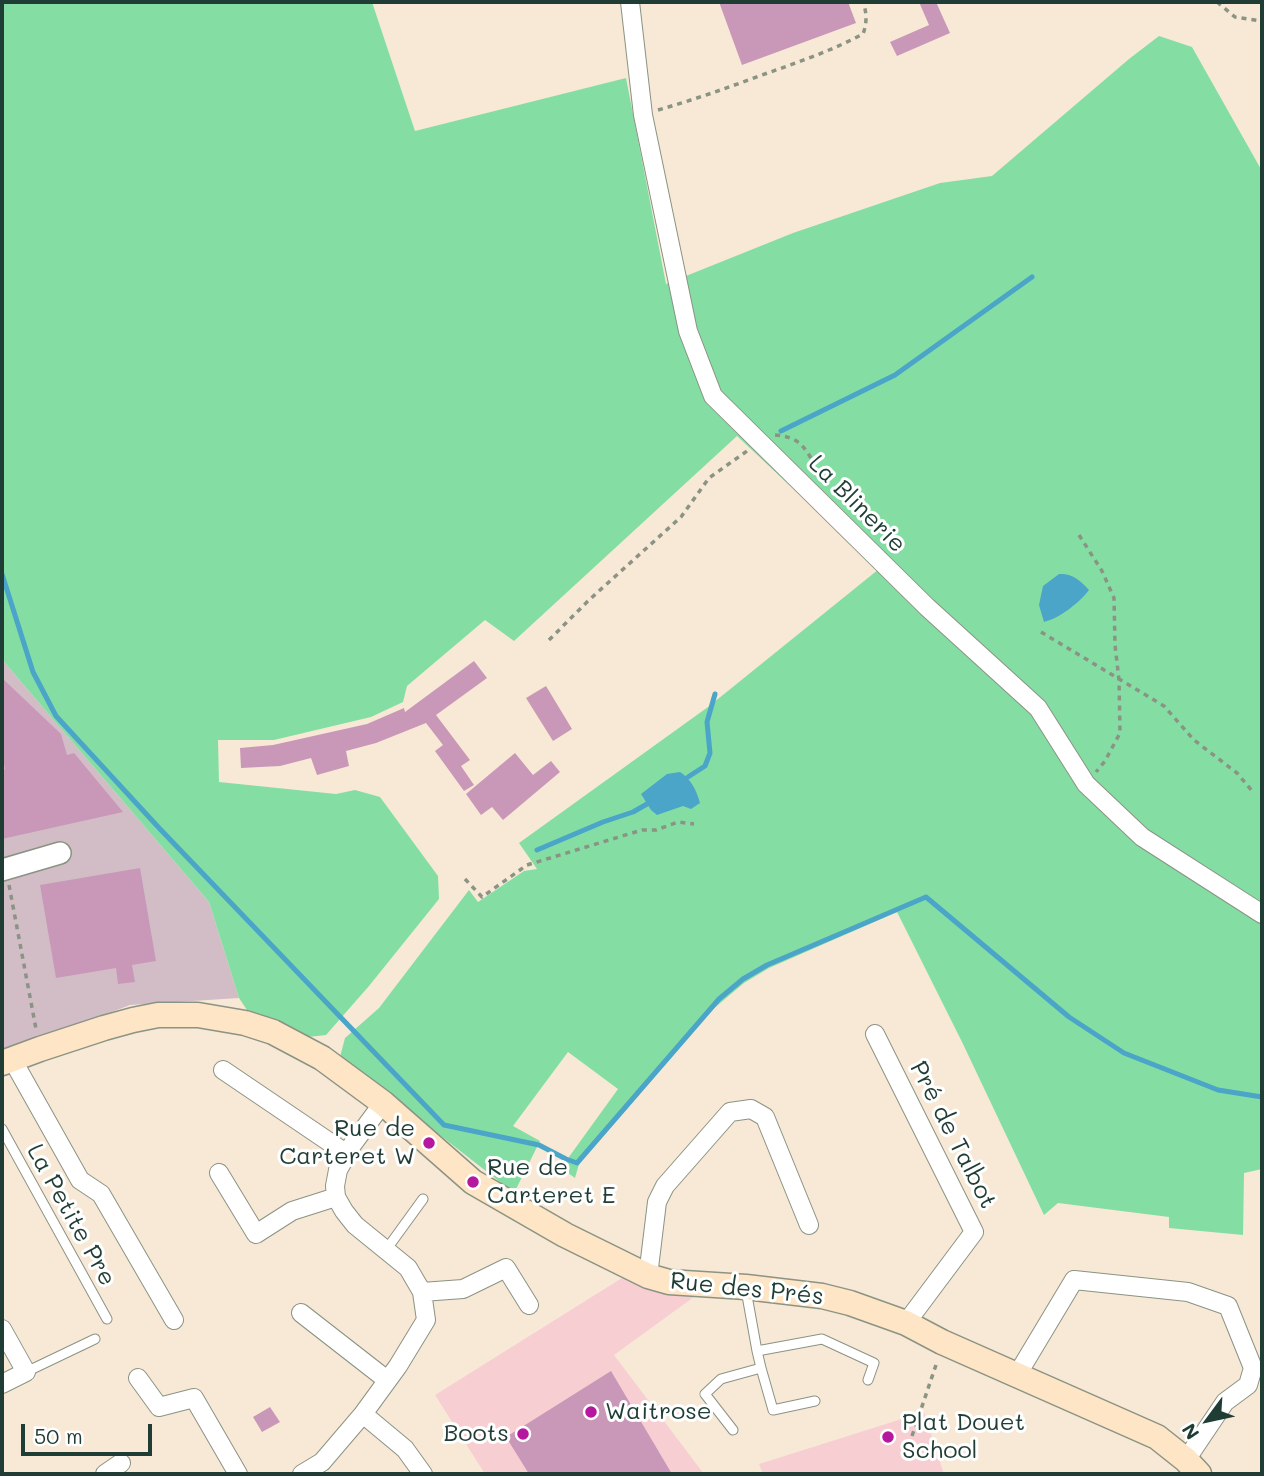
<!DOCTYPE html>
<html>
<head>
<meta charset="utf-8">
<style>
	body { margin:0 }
	#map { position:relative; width:1264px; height:1476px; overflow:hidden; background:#f7e9d5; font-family:Mali,sans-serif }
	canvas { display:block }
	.frame { position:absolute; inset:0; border:4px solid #1f3d34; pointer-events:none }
	.north { position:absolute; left:1173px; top:1385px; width:70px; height:70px; -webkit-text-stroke:5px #fff; paint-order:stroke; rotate:237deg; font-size:19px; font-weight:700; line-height:28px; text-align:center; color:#1f3d34 }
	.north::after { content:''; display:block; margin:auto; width:24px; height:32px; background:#1f3d34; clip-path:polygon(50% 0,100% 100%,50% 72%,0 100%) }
	.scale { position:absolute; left:21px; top:1424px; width:131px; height:32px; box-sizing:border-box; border:4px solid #1f3d34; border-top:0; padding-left:9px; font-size:21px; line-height:24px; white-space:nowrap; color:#1f3d34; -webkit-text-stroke:5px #fff; paint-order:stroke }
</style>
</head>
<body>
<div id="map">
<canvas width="1264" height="1476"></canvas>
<div class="frame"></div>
<div class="north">N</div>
<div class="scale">50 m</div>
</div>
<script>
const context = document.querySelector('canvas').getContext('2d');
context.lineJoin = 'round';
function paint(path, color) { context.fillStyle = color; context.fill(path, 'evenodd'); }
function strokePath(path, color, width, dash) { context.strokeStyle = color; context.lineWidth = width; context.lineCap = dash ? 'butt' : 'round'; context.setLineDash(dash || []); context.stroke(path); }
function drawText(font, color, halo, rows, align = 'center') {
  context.font = font + ' Mali,sans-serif'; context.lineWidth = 6; context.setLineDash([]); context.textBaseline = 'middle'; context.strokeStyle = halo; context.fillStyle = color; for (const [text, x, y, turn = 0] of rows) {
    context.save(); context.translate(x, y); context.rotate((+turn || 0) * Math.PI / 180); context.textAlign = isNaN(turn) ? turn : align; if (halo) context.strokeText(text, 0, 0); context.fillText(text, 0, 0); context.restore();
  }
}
paint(new Path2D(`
	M 622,1278 L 698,1294 L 614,1355 L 704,1474 L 485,1474 L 435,1395 Z
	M 924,1412 L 944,1474 L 763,1474 L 759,1464 Z`), '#f7cfd3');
paint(new Path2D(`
	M 2,654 L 5,663 L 209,902 L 239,998 L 130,1005 L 2,1054 Z`), '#d2bdc7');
paint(new Path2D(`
	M 2,2 L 372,2 L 415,131 L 626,78 L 666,284 L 793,233 L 940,183 L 992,176 L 1129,59 L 1159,36 L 1192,47 L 1262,171 L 1262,1169 L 1244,1173 L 1243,1235 L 1169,1228 L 1169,1217 L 1058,1203 L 1044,1215 L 963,1044 L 897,912 L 769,968 L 744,983 L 712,1010 L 579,1164 L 575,1178 L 561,1168 L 618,1089 L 568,1052 L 513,1126 L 540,1141 L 514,1193 L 340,1057 L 345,1038 L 379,1008 L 469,890 L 478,902 L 524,871 L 537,869 L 519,843 L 708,707 L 879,569 L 737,436 L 514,641 L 485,620 L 407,686 L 403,702 L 371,717 L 274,740 L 218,740 L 219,782 L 336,794 L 355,790 L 380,797 L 438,876 L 439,899 L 369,986 L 326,1035 L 308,1037 L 247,1010 L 239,998 L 209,902 L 5,663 L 2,654 Z`), '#84dea4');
paint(new Path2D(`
	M 1059,574 C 1072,573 1081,581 1089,590 C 1079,603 1060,618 1044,622 L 1039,605 L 1043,586 Z
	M 680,772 C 692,780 696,790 700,803 L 691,809 L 683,806 L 657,815 L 651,810 L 641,794 L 667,774 Z`), '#4aa5c8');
strokePath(new Path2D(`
	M 781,431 L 895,375 L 1032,277
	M 2,574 L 33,672 L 56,716 L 160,829 L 444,1125 L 539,1145 L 566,1159 L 577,1163 L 719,999 L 743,979 L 767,965 L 926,897 L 1069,1017 L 1124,1053 L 1218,1090 L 1262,1097
	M 688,777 L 705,766 L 710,753 L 707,722 L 715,694
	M 537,850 L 603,822 L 633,812 L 647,804`), '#4aa5c8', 5);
paint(new Path2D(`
	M 719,2 L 848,2 L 856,23 L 742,65 Z
	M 919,2 L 936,2 L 950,33 L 897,56 L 890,42 L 929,25 Z
	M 474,661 L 487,678 L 436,715 L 470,760 L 461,766 L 474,785 L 464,791 L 435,751 L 443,745 L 426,723 L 376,743 L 346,751 L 349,766 L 317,775 L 311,758 L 280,766 L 241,768 L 240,748 L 273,745 L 367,724 L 404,708 L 405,712 Z
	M 2,678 L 61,734 L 67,755 L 74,753 L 123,812 L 2,839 L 2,770 L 5,769 L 2,755 Z
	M 546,686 L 572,729 L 553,741 L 526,698 Z
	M 515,753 L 533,775 L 551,761 L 560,772 L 503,820 L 492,807 L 481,815 L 466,794 Z
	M 140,868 L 156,961 L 132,965 L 135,982 L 118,984 L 116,968 L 56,978 L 40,885 Z
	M 611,1371 L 672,1474 L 529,1474 L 506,1437 Z
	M 270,1407 L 280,1422 L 262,1432 L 253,1417 Z`), '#c998b8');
const service = new Path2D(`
	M 2,1129 L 107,1319
	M 386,1250 L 423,1199
	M 746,1290 L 757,1351 L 822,1339 L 874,1363 L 868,1380
	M 761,1368 L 773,1410 L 815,1401
	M 26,1372 L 95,1339
	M 733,1430 L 705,1394 L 721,1379 L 761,1368 L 757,1351`);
const minor = new Path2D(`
	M 630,2 L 643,115 L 688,331 L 713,396 L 927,607 L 1038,708 L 1086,784 L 1142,837 L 1262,914
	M 875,1034 L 974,1232 L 906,1323
	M 12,1059 L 80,1180 L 101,1194 L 174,1320
	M 223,1070 L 347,1154
	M 219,1173 L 256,1234 L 292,1211 L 336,1197
	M 648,1276 L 657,1202 L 665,1186 L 730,1112 L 751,1109 L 765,1117 L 809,1225
	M 422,1292 L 463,1289 L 506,1268 L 529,1305
	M 301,1313 L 387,1380
	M 2,1329 L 26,1372 L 2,1384
	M 1017,1375 L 1074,1280 L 1188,1292 L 1228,1306 L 1253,1368 L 1248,1385 L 1225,1402 L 1186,1460
	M 138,1378 L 159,1407 L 194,1398 L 238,1474
	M 363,1414 L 405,1449 L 423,1474
	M 105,1474 L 121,1463
	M 302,1474 L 322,1462 L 363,1414 L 398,1366 L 426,1320 L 422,1292 L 408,1268 L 355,1225 L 344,1211 L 336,1197 L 335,1186 L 338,1170 L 352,1145 L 383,1103`);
const tertiary = new Path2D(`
	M 2,870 L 60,853`);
const secondary = new Path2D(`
	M 2,1063 L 40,1049 L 104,1028 L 133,1020 L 158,1015 L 198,1015 L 245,1023 L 273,1032 L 322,1058 L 383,1103 L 473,1182 L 565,1235 L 648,1276 L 669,1282 L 746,1287 L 822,1296 L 850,1303 L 906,1323 L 942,1342 L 1157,1437 L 1186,1460 L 1199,1474`);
strokePath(service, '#8b9384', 11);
strokePath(minor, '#8b9384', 20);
strokePath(tertiary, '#8b9384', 24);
strokePath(secondary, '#8b9384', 27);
strokePath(new Path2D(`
	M 1217,2 L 1235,17 L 1262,21
	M 658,110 C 693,100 727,88 762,75 C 796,63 831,51 863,34 C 867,23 867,13 863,2
	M 775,435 C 799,437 804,446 815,465
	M 1079,535 L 1102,571 L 1114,598 L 1115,645 L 1119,680 L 1120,733 L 1105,761 L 1096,772
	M 1041,632 L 1164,706 L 1194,740 L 1237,773 L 1253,792
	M 549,640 L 589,600 L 681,517 L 709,478 L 747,451
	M 465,879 L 482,897 L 527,865 L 642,830 L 656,830 L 678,822 L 694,824
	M 9,885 L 36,1029
	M 912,1436 L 937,1362`), '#8b9384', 3.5, [5, 5]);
strokePath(service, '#fff', 9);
strokePath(minor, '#fff', 18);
strokePath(tertiary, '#fff', 21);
strokePath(secondary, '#fee5c5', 24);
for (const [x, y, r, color] of [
	[429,1143,7,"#b5179e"],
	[473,1182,7,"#b5179e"],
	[591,1412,7,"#b5179e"],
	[523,1434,7,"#b5179e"],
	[888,1437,7,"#b5179e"]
]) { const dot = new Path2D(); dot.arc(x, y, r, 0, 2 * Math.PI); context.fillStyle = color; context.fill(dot); strokePath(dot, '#fff', 2.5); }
drawText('24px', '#1f3d34', '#fff', [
	["La Blinerie",857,504,45],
	["Pré de Talbot",953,1135,63],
	["La Petite Pre",71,1215,61],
	["Rue des Prés",747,1289,6]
]);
drawText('24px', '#1f3d34', '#fff', [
	["Rue de",415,1129,"right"],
	["Carteret W",415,1157,"right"],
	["Rue de",487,1168],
	["Carteret E",487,1196],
	["Waitrose",605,1412],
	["Plat Douet",902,1423],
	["School",902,1451],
	["Boots",509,1434,"right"]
], 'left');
</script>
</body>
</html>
